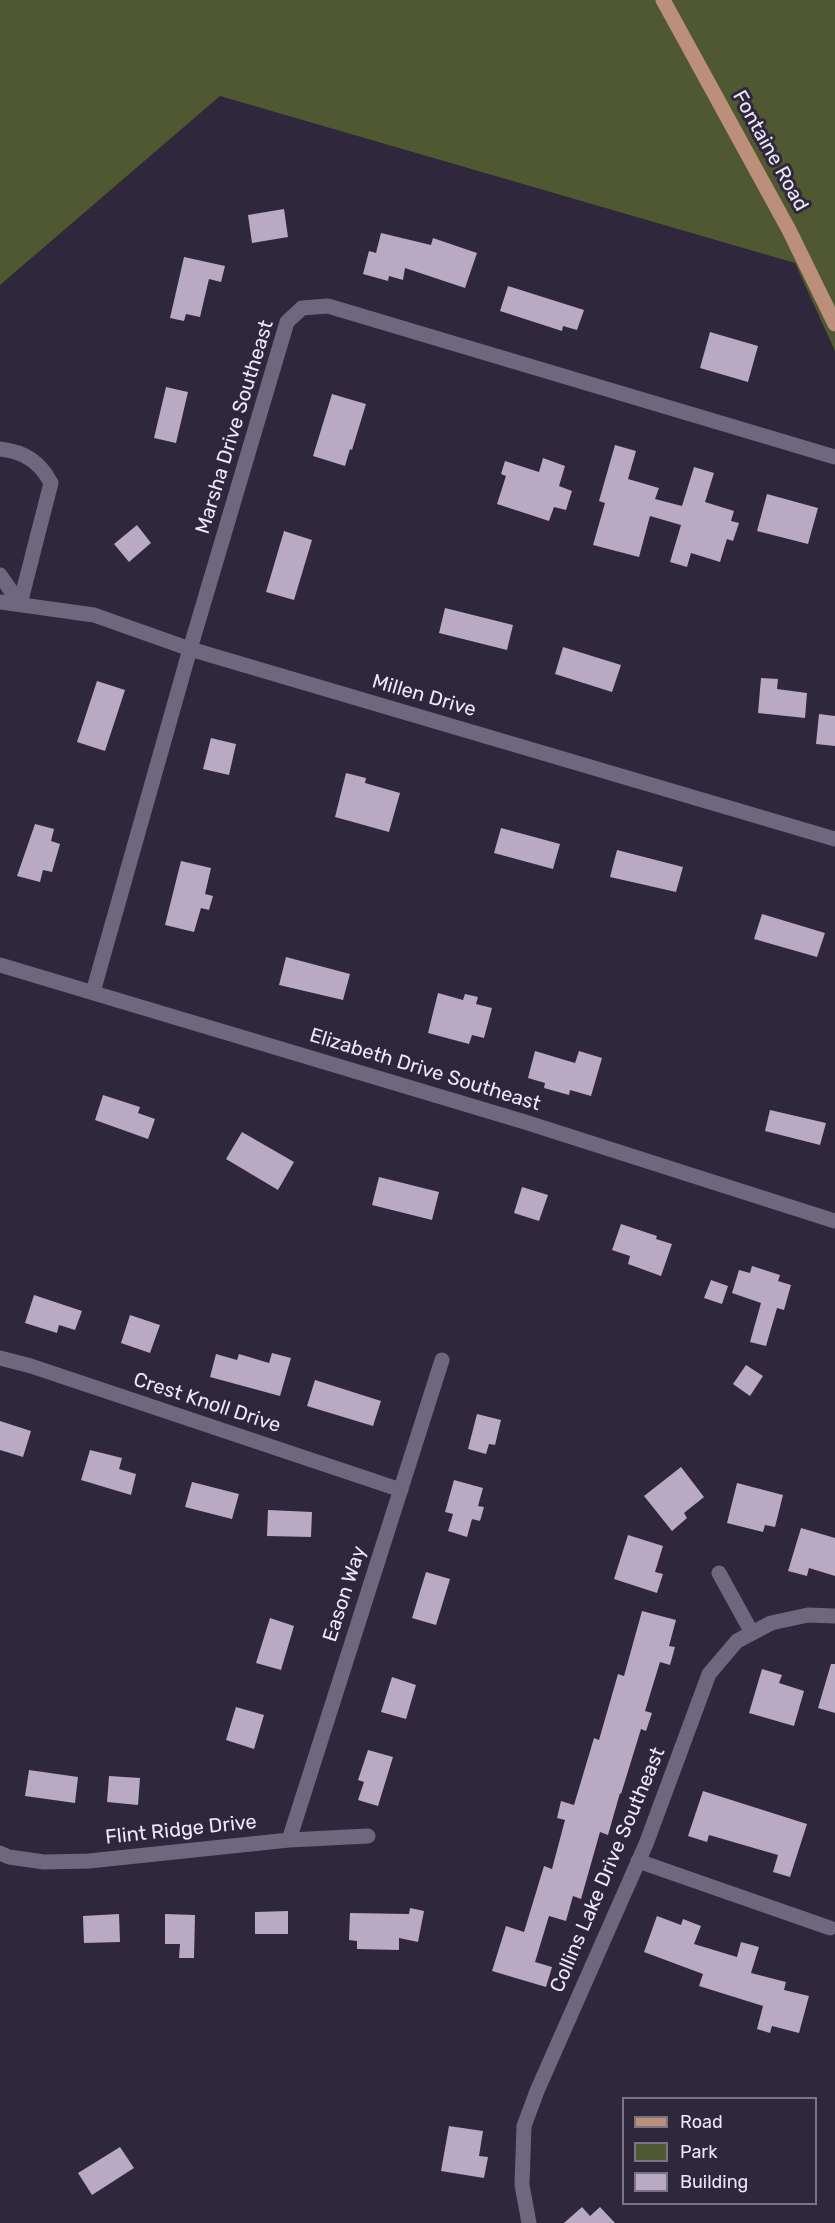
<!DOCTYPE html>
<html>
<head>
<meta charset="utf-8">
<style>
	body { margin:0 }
	#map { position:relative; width:835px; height:2223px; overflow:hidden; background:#2f273c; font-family:Rubik,sans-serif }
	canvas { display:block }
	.legend { position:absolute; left:622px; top:2097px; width:195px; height:108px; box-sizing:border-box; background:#2f273c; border:2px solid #7b7486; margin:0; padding:8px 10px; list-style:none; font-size:18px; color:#ede8f6 }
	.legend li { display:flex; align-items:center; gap:12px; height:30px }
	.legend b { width:30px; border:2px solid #7b7486 }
</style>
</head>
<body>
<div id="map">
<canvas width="835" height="2223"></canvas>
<ul class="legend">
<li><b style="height:8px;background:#bb8f79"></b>Road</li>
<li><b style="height:16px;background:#4f5831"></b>Park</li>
<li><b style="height:16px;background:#b9a9c2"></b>Building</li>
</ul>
</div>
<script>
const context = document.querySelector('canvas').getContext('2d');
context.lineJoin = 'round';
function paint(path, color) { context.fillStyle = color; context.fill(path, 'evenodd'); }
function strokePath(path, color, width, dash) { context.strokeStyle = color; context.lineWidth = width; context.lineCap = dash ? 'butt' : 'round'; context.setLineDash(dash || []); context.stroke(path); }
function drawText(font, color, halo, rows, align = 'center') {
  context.font = font + ' Rubik,sans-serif'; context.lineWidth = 6; context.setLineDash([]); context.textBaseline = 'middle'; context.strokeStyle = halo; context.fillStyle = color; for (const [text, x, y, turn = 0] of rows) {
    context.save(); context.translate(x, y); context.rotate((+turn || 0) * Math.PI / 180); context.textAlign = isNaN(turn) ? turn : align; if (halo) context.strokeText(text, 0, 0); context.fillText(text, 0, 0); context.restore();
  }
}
paint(new Path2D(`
	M 0,0 L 835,0 L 835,351 L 795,263 L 220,96 L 0,285 Z`), '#4f5831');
paint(new Path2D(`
	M 284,209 L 288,237 L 252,243 L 248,215 Z
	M 381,233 L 431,245 L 433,238 L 477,253 L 465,288 L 405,268 L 403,280 L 389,276 L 388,281 L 363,274 L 369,251 L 376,253 Z
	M 184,257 L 225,266 L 221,282 L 209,279 L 200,317 L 186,314 L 184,321 L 170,318 Z
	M 508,286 L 584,310 L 577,330 L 563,326 L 562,331 L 500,311 Z
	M 710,332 L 758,346 L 748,382 L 700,368 Z
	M 166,387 L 188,392 L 176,443 L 154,438 Z
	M 332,394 L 366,404 L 352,450 L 350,449 L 345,466 L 313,456 Z
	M 615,445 L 636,451 L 628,479 L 659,488 L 655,499 L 682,506 L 694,467 L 714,473 L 705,502 L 734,511 L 731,521 L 739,523 L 733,541 L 727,539 L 720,562 L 691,553 L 687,567 L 670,562 L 681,525 L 650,516 L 639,557 L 593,545 L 605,503 L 599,501 Z
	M 543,458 L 565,466 L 559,486 L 572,491 L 566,510 L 554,507 L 549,521 L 497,504 L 506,476 L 501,474 L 505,461 L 539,472 Z
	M 767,494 L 818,508 L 808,544 L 757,531 Z
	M 137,525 L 151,543 L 129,562 L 114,544 Z
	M 284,531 L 312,540 L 294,600 L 266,592 Z
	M 445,608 L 513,625 L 507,650 L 439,633 Z
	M 563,647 L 621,665 L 612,692 L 555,674 Z
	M 761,678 L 778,679 L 777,689 L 807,693 L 805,718 L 758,713 Z
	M 97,681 L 125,690 L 105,751 L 77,742 Z
	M 819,714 L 835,716 L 835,746 L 816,744 Z
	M 211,738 L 236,744 L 229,775 L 203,769 Z
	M 346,773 L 366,778 L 365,783 L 400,793 L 389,832 L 335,817 Z
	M 35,824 L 54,829 L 51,841 L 60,844 L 52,872 L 43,870 L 40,882 L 17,876 Z
	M 501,828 L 560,844 L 553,869 L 494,853 Z
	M 617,850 L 683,867 L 676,892 L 610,877 Z
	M 181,861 L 211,868 L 205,894 L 213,896 L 209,910 L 201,908 L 194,932 L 165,925 Z
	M 762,914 L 825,933 L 817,957 L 754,939 Z
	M 286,957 L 350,974 L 343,1000 L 279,985 Z
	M 438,993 L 463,1000 L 465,994 L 478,997 L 476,1004 L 492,1008 L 484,1038 L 472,1035 L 469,1044 L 428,1033 Z
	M 535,1051 L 575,1063 L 579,1051 L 602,1058 L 591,1096 L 570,1090 L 569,1095 L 544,1088 L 545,1083 L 528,1078 Z
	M 103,1095 L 140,1107 L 138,1113 L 155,1119 L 148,1139 L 95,1120 Z
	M 770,1110 L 826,1123 L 820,1145 L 765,1131 Z
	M 242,1132 L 294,1162 L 278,1190 L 226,1159 Z
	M 379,1177 L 439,1192 L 432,1220 L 372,1205 Z
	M 522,1187 L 548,1195 L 539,1221 L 514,1213 Z
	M 621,1224 L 657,1236 L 656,1239 L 672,1244 L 661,1276 L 628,1264 L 630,1256 L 612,1250 Z
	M 752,1266 L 780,1275 L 778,1281 L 791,1285 L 784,1310 L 777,1308 L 766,1346 L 750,1342 L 761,1303 L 732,1293 L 739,1270 L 750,1273 Z
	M 711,1280 L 728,1286 L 722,1304 L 704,1298 Z
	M 34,1295 L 82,1311 L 75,1330 L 59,1325 L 57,1333 L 25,1323 Z
	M 130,1315 L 160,1325 L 150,1353 L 121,1343 Z
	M 272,1353 L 291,1358 L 280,1396 L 210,1377 L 216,1354 L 237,1360 L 239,1354 L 269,1363 Z
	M 746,1365 L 763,1376 L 750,1396 L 733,1384 Z
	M 315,1380 L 381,1401 L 373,1426 L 307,1406 Z
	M 477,1414 L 501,1420 L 495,1445 L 489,1444 L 486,1454 L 468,1449 Z
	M 0,1421 L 31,1431 L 23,1457 L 0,1450 Z
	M 90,1450 L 122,1458 L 119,1469 L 136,1474 L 131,1495 L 81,1480 Z
	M 681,1467 L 704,1497 L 684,1513 L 687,1518 L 672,1531 L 644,1496 Z
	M 454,1480 L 483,1488 L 478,1506 L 484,1507 L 480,1521 L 472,1519 L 467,1537 L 448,1531 L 453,1514 L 445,1512 Z
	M 192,1482 L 239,1494 L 232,1519 L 185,1507 Z
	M 737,1483 L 783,1495 L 775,1527 L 765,1525 L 763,1532 L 727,1523 Z
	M 268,1510 L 312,1512 L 311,1537 L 267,1536 Z
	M 801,1528 L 835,1538 L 835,1576 L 809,1568 L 807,1576 L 788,1571 Z
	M 628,1535 L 663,1546 L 655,1572 L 663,1574 L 657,1593 L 614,1579 Z
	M 426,1572 L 450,1579 L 436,1625 L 412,1618 Z
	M 642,1611 L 676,1620 L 669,1646 L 675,1647 L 670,1665 L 660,1662 L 645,1711 L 652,1713 L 646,1731 L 641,1729 L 621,1794 L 620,1793 L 608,1835 L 600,1832 L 581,1899 L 573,1896 L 566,1921 L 549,1916 L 535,1962 L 552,1967 L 546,1987 L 492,1971 L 506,1926 L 524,1932 L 544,1866 L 552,1869 L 565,1820 L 557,1818 L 561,1801 L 574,1805 L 594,1738 L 599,1740 L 618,1674 L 624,1676 Z
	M 270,1618 L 294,1626 L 281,1670 L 256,1663 Z
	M 831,1664 L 835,1664 L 835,1713 L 818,1708 Z
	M 762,1669 L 782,1675 L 779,1683 L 804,1691 L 794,1726 L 749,1713 Z
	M 392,1677 L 416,1685 L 406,1719 L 381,1712 Z
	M 236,1707 L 264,1715 L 254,1749 L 226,1740 Z
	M 368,1750 L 393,1757 L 378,1806 L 358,1800 L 364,1782 L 358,1780 Z
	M 29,1770 L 78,1777 L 75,1803 L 25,1796 Z
	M 109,1776 L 140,1778 L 138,1805 L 107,1802 Z
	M 703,1791 L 807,1824 L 790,1877 L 773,1872 L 778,1855 L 709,1835 L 707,1842 L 688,1836 Z
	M 410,1908 L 424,1911 L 418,1942 L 399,1938 L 399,1950 L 357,1949 L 357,1941 L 349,1940 L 350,1913 L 409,1914 Z
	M 288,1911 L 288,1934 L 255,1934 L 255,1912 Z
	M 119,1914 L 120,1942 L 84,1943 L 83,1916 Z
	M 165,1914 L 195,1915 L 194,1958 L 179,1958 L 180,1944 L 165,1944 Z
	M 657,1916 L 681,1925 L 683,1919 L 701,1926 L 694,1944 L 737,1957 L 741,1942 L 759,1947 L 751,1973 L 786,1982 L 784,1990 L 809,1996 L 799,2033 L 772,2026 L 770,2033 L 757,2029 L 763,2006 L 699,1986 L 703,1974 L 644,1952 Z
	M 449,2126 L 483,2131 L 479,2156 L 488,2157 L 484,2178 L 441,2171 Z
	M 120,2147 L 134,2168 L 92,2195 L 78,2173 Z
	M 582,2207 L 590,2216 L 600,2207 L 615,2223 L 564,2223 Z`), '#b9a9c2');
strokePath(new Path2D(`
	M 0,449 C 25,452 40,462 51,483 L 20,604 L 0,575
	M 0,602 L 94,615 L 190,649 L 835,839
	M 0,965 L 525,1122 L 835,1221
	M 93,992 L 190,649 L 287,322 L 302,308 L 328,306 L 835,457
	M 0,1358 L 31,1366 L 401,1490
	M 719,1573 L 752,1633
	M 289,1840 L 442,1360
	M 0,1853 L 9,1857 L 44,1862 L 89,1861 L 289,1840 L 368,1836
	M 638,1861 L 830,1928
	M 529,2223 L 522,2185 L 524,2126 L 537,2091 L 646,1844 L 709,1674 L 737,1641 L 771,1623 L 808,1615 L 835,1616`), '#6f677e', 15);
strokePath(new Path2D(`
	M 663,0 L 789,230 L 835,324`), '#bb8f79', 15);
drawText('20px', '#ede8f6', '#2f273c', [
	["Fontaine Road",770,151,61],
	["Marsha Drive Southeast",235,427,-73],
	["Millen Drive",424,696,16],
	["Elizabeth Drive Southeast",425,1070,17],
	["Crest Knoll Drive",207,1403,18],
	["Eason Way",345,1594,-72],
	["Flint Ridge Drive",181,1830,-6],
	["Collins Lake Drive Southeast",608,1870,-67]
]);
</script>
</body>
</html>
